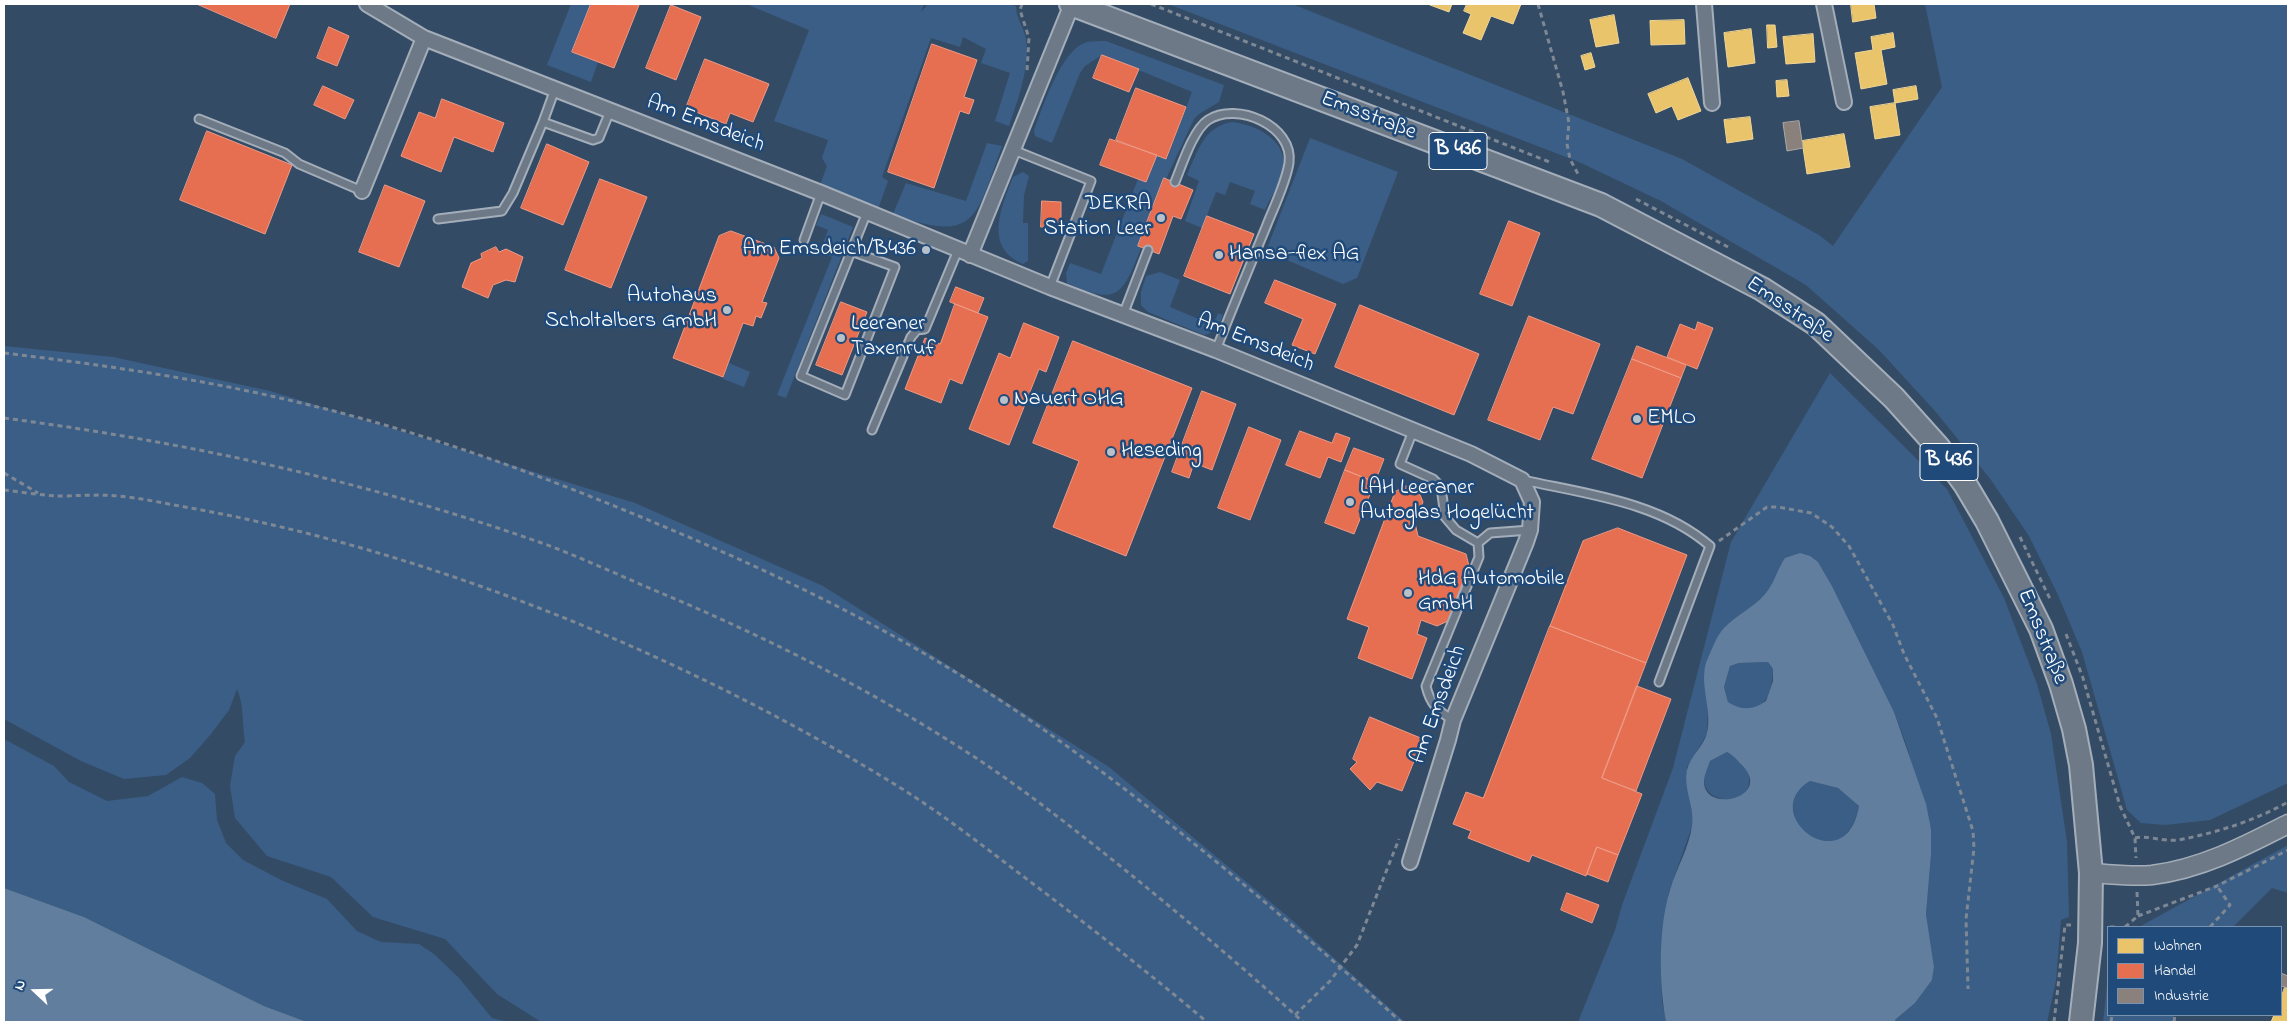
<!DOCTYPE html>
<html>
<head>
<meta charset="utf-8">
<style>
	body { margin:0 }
	#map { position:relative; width:2292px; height:1026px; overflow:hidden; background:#344b65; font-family:"Indie Flower",sans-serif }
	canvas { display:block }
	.frame { position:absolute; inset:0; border:5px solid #fff; pointer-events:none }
	.legend { position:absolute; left:2107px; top:926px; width:175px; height:90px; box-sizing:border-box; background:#1f4a7a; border:1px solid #7992af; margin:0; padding:6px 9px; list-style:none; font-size:15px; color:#fff }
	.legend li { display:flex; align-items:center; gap:10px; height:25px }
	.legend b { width:25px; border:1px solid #7992af }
	.north { position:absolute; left:10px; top:966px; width:50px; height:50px; -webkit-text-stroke:4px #1f4a7a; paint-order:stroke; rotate:291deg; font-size:14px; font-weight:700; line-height:20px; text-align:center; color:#fff }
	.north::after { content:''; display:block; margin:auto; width:18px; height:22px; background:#fff; clip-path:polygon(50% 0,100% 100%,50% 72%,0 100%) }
</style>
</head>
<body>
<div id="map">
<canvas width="2292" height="1026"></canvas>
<div class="frame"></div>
<ul class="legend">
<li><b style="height:14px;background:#e9c46a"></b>Wohnen</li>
<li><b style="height:14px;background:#e76f51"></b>Handel</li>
<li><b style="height:14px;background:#8a817c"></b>Industrie</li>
</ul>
<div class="north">N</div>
</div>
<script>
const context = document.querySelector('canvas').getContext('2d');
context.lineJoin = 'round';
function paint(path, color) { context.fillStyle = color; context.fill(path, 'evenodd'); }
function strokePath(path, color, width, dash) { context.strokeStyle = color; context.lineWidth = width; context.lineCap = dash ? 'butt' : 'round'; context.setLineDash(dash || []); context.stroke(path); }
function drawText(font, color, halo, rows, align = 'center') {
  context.font = font + ' "Indie Flower",sans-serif'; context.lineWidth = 5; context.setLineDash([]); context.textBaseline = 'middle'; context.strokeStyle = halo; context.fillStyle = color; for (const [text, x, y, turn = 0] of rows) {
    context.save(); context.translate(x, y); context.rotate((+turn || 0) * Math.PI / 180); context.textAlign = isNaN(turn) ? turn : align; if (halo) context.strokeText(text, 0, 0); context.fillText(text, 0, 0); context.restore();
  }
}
paint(new Path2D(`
	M 571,4 L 591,4 L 572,52 L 598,62 L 591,82 L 547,65 Z
	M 746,4 L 924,4 L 921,12 L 928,4 L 1011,4 L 1016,6 C 1016,19 1024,27 1026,39 C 1030,68 1018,99 1009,126 L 995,121 L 1010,73 L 981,63 L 986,49 L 963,37 L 960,47 L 931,38 L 882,177 L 888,181 L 878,209 L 820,185 L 827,166 L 822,158 L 828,140 L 774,121 L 809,30 Z
	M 1168,4 L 1292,4 L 1682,159 L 1819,235 L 1833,246 L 1942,87 L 1925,4 L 2288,4 L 2288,783 L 2210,820 L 2165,825 L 2141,823 L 2127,810 L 2082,652 L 2058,595 L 2029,536 L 1991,480 L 1935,411 L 1879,350 L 1806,285 L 1661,201 L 1579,162 Z
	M 1106,41 L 1224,85 L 1219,102 L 1199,114 L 1194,119 L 1166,179 L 1164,179 L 1138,246 L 1141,248 C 1122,296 1118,306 1067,283 L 1066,273 L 1070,263 L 1101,274 L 1138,179 L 1146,182 L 1157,155 L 1167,159 L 1192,92 L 1102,55 L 1085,66 L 1080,73 L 1052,143 L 1035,136 L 1034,130 C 1043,107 1061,49 1087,42 C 1093,41 1100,41 1106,41 Z
	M 1231,122 C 1256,124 1290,141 1283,172 C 1280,186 1270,197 1265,210 L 1250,204 L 1255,191 L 1230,182 L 1225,195 L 1216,192 L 1202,228 L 1185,221 L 1199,181 L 1187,175 C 1198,151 1203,128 1231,122 Z
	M 1310,138 L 1398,172 L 1357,278 L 1343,284 L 1266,251 Z
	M 987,143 L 1002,146 C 976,217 977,245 893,214 L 906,183 L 966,201 Z
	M 1023,172 L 1029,176 L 1024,195 L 1023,223 L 1028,223 L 1028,261 L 1023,264 C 983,247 1002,206 1013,177 Z
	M 821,214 L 853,227 L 786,398 L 777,395 L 832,257 L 820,252 L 828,230 L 816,225 Z
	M 1160,272 L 1180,280 L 1170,307 L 1213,325 L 1218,313 L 1223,315 C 1220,324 1215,333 1204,335 L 1148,312 L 1141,305 L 1141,292 L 1146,276 Z
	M 4,346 L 113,357 L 270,391 L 635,503 L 823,586 L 1109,767 L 1292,920 L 1405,1022 L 541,1022 L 497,994 L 445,939 L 373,917 L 331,877 L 267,856 L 235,818 L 230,786 L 235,756 L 245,742 C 242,724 244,704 237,689 L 229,710 L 211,734 L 190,758 L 166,775 L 124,779 L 81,761 L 4,719 Z
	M 729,363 L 750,372 L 744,387 L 723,379 Z
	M 1830,373 L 1947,489 L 2004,598 L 2037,684 L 2051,734 L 2067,842 L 2069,917 L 2061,920 L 2056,981 L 2047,1022 L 1894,1022 L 1896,1019 L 1915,1003 L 1932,980 L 1934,967 L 1926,914 L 1931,855 L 1931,829 L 1905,741 L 1894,712 L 1832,586 L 1818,562 L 1781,564 L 1777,577 L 1766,593 L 1755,604 L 1733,620 L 1704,673 L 1708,705 L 1707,734 L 1687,767 L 1693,824 L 1669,892 L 1664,925 L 1661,958 L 1662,1001 L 1666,1022 L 1578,1022 L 1615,930 L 1622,905 L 1673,768 L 1731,542 Z
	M 1768,662 L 1773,669 C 1772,698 1760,723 1728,702 L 1724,687 L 1730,666 L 1739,663 Z
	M 4,739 L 54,766 L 69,782 L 107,801 L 148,796 L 182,777 L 202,783 L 215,794 L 217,820 L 226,843 L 243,860 L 283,881 L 327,899 L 357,931 L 381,942 L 419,944 L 434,954 L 459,978 L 492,1018 L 508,1022 L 307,1022 L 264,1006 L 84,917 L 4,888 Z
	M 1727,752 C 1734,756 1744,763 1748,770 C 1748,771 1749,776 1749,778 C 1751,799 1729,804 1714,796 C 1708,793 1704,786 1704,780 C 1705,774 1708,767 1710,761 Z
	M 1810,781 L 1838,788 L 1859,806 C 1844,884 1757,814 1810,781 Z
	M 2288,845 L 2288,893 L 2272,888 L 2233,927 L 2139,927 Z
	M 2108,976 L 2108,1015 L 2174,1015 L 2173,1022 L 2103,1022 Z`), '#3b5e86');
paint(new Path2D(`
	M 1800,553 L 1810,556 L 1818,562 L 1832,586 L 1894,712 L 1926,804 L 1931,829 L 1931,855 L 1926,914 L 1934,967 L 1932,980 L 1915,1003 L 1896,1019 L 1894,1022 L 1666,1022 C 1659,983 1658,929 1670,890 C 1676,869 1689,848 1692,826 C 1695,807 1683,789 1687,770 C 1690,756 1704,746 1707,733 C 1713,709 1697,681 1708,658 C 1712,649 1717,635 1724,628 C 1736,615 1753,608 1765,594 C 1774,584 1777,570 1785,558 ZM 1768,662 L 1773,669 L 1773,681 L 1766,701 C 1753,710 1742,711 1728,702 L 1724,687 L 1730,666 L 1739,663 ZM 1727,752 C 1734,756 1736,759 1742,765 C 1774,798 1702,815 1704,780 C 1705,774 1708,767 1710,761 ZM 1810,781 L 1838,788 L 1859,806 C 1846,883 1756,814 1810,781 Z
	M 4,888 L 84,917 L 264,1006 L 307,1022 L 4,1022 Z`), '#617e9e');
const homes = new Path2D(`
	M 1430,4 L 1452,4 L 1449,12 L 1430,5 Z
	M 1467,4 L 1521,4 L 1513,24 L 1491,16 L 1481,40 L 1463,33 L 1471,14 L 1464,11 Z
	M 1851,4 L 1874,4 L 1876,18 L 1853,22 Z
	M 1614,15 L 1619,43 L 1596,47 L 1590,20 Z
	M 1684,20 L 1685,44 L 1651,45 L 1650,21 Z
	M 1767,25 L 1775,25 L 1777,47 L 1768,48 Z
	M 1751,29 L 1755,63 L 1728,67 L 1724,33 Z
	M 1893,33 L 1895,47 L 1881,50 L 1887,84 L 1861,89 L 1855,53 L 1873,50 L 1871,37 Z
	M 1813,34 L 1815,62 L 1786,64 L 1783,37 Z
	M 1591,53 L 1595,67 L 1585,70 L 1581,56 Z
	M 1688,78 L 1701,111 L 1678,120 L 1672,106 L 1656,113 L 1648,94 Z
	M 1787,80 L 1789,96 L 1777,97 L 1776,81 Z
	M 1916,86 L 1918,99 L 1895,103 L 1893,90 Z
	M 1895,103 L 1900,135 L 1875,139 L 1870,107 Z
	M 1750,117 L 1753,139 L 1727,143 L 1724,120 Z
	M 1844,134 L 1850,167 L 1807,174 L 1802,141 Z
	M 2285,987 L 2288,988 L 2288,1022 L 2271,1022 L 2274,1015 L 2281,1015 L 2281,998 Z`);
paint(homes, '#e9c46a');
strokePath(homes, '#f0d697', 1);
const shops = new Path2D(`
	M 197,4 L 290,4 L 276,38 Z
	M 591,4 L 639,5 L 614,68 L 572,52 Z
	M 671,5 L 701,17 L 676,80 L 646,68 Z
	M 329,27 L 349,36 L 337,66 L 317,58 Z
	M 932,44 L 977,60 L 964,97 L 974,100 L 969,114 L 960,111 L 934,188 L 888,172 Z
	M 1102,55 L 1139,69 L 1129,92 L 1093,78 Z
	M 705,59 L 769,84 L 753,122 L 730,113 L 726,124 L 686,108 Z
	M 323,86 L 354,100 L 345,119 L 314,105 Z
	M 1136,88 L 1186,107 L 1166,159 L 1116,140 Z
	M 442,99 L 504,123 L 493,152 L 454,137 L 441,172 L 401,156 L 419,112 L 435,118 Z
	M 207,131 L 292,165 L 265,234 L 180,200 Z
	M 1110,139 L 1157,155 L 1146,182 L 1100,165 Z
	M 547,144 L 589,162 L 563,225 L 521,208 Z
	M 1164,178 L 1193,190 L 1181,219 L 1173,216 L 1159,254 L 1138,246 Z
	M 600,179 L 647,197 L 611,288 L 565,270 Z
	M 385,185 L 425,201 L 399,267 L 359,252 Z
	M 1042,201 L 1061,202 L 1061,228 L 1041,227 Z
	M 1207,216 L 1254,234 L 1230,294 L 1184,276 Z
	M 1509,221 L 1540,233 L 1512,306 L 1480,294 Z
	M 731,231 L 774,247 L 779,258 L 762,302 L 767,303 L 761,318 L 756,316 L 753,326 L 743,323 L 723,377 L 673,358 L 719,236 Z
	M 496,247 L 499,252 L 506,249 L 523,257 L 515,282 L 506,280 L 493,285 L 488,298 L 462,287 L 471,263 L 482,258 L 481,254 Z
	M 1275,280 L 1336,304 L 1315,354 L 1292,345 L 1303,319 L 1265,303 Z
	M 956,287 L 984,298 L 978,313 L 950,302 Z
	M 841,302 L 867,312 L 842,375 L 816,365 Z
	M 955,304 L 988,317 L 962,384 L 950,379 L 941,403 L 905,389 L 925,338 L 940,344 Z
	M 1360,305 L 1479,354 L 1454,415 L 1335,367 Z
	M 1529,316 L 1600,344 L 1573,414 L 1553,407 L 1540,440 L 1488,420 Z
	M 1698,322 L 1713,328 L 1697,369 L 1667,357 L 1680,324 L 1695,330 Z
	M 1024,323 L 1059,337 L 1046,372 L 1039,369 L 1009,445 L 969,429 L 999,353 L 1010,358 Z
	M 1073,341 L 1192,388 L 1126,556 L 1053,527 L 1079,461 L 1033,443 Z
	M 1637,346 L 1686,365 L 1681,378 L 1632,359 Z
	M 1632,359 L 1681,378 L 1642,478 L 1592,459 Z
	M 1202,391 L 1236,404 L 1212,470 L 1194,463 L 1189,478 L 1172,472 Z
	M 1249,427 L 1281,440 L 1250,520 L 1218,508 Z
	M 1300,431 L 1332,443 L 1336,433 L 1350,438 L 1341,462 L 1328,457 L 1320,478 L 1286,465 Z
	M 1354,448 L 1384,459 L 1375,482 L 1345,470 Z
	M 1345,470 L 1375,482 L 1354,534 L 1325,523 Z
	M 1406,486 L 1418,490 L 1423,502 L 1415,523 L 1418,536 L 1466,554 L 1469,566 L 1448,621 L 1437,626 L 1421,620 L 1417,634 L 1427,638 L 1412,679 L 1358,658 L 1369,627 L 1347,619 L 1395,492 Z
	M 1618,528 L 1687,555 L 1646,663 L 1550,626 L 1583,541 Z
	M 1550,626 L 1646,663 L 1602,778 L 1642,794 L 1618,855 L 1597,847 L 1586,876 L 1532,855 L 1529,862 L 1468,838 L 1471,831 L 1453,824 L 1466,792 L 1483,798 Z
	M 1637,686 L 1671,699 L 1636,791 L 1602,778 Z
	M 1370,717 L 1423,739 L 1402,791 L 1377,782 L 1370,790 L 1350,769 L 1357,762 L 1353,759 Z
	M 1597,847 L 1618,855 L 1608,882 L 1587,874 Z
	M 1567,893 L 1599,905 L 1592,923 L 1561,910 Z`);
paint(shops, '#e76f51');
strokePath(shops, '#ee9a85', 1);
const industry = new Path2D(`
	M 1799,121 L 1803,148 L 1787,151 L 1783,123 Z
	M 2281,973 L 2288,976 L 2288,988 L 2281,986 Z`);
paint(industry, '#8a817c');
strokePath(industry, '#ada7a3', 1);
const service = new Path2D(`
	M 555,89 L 543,122 L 593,140 L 599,138 L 610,111
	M 199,119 L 285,153 L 299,164 L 362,191
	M 1011,149 L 1091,181 L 1050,287
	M 1175,182 C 1182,165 1193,130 1208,120 C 1237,101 1294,126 1289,163 C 1286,183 1273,209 1266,227 C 1249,268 1232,309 1216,350
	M 438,219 L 502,211 L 513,193 L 543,122
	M 804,240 L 821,193
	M 851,251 L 895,267 L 845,395 L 801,376 L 867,212
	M 1123,315 L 1148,250
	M 872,430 L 911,337 L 917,330 L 925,329 L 958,250
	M 1413,431 L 1400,464 L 1433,479 L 1441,487 L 1445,517 L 1456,530 L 1478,543 L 1479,557 L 1426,686 C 1430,703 1437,711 1453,720
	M 1523,480 C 1586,494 1660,502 1710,546 L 1659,682
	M 1478,543 L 1490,533 L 1530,530`);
const minor = new Path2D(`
	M 367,4 L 424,38 L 821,193 L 1050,287 L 1216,350 L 1471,454 L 1522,480 L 1532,502 L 1530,530 L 1526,542 L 1453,720 L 1448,740 L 1410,862
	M 1704,4 L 1712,103
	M 1824,4 L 1844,102
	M 362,191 L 424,38
	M 970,255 L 1072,4`);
const tertiary = new Path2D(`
	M 2091,873 C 2111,874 2132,877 2152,875 C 2201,869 2245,846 2288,824`);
const primary = new Path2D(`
	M 1071,4 L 1601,205 L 1762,289 L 1816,324 L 1894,398 L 1938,447 L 1965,484 L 1987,521 L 2041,629 L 2061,684 L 2074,729 L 2081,765 L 2091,873 L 2090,943 L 2081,1022`);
strokePath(service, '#a4aeba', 11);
strokePath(minor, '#a4aeba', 18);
strokePath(tertiary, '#a4aeba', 21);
strokePath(primary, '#a4aeba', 26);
strokePath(new Path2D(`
	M 1022,4 L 1020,10 L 1029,38 L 1027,71
	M 1151,4 L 1552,163
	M 1538,4 L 1563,92 L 1569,123 L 1567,144 L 1570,159 L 1578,174
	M 1636,199 L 1728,247
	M 4,353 C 103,365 203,379 301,403 C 412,429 519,467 624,510 C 737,556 848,607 952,670 C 1027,715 1097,767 1166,821 C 1246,885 1325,952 1401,1022
	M 4,418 C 186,442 365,481 539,542 C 578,556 616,574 654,590 C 769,638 880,694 985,764 C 1031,795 1075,830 1119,865 C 1182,916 1244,968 1303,1022
	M 4,473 L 38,493
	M 4,490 C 21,492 40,495 57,496 C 78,496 98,494 118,496 C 140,498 163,503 185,507 C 428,550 680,653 891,782 C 939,811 983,846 1028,880 C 1089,926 1149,973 1207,1022
	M 2020,537 L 2051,601
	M 1719,541 L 1767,507 L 1778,507 L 1811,513 L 1832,527 L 1849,546 L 1893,625 L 1904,654 L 1937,718 L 1973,831 L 1974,848 L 1966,919 L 1968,989
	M 2066,634 L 2083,678 L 2120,806 L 2135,838 L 2136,858
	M 2135,838 C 2149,835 2163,842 2178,840 C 2216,833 2254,821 2288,802
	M 2138,916 L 2217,886 L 2288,850
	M 2110,927 L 2119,927
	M 2125,927 L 2138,916 L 2137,892
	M 2210,927 L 2230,905 L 2217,886
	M 1295,1015 L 1330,981 L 1357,945 L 1399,839
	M 2054,1022 L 2065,925 L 2071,925
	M 2111,1022 L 2112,1015
	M 2174,1022 L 2175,1015`), '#7e8895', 3, [5, 4]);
strokePath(service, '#6d7986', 7);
strokePath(minor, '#6d7986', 14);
strokePath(tertiary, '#6d7986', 18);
strokePath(primary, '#6d7986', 22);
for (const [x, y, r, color] of [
	[1161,218,5,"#b8c0c9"],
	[926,250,5,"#b8c0c9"],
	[1219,255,5,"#b8c0c9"],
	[727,310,5,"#b8c0c9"],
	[841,338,5,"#b8c0c9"],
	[1004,400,5,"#b8c0c9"],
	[1637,419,5,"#b8c0c9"],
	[1111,452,5,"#b8c0c9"],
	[1350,502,5,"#b8c0c9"],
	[1408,593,5,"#b8c0c9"]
]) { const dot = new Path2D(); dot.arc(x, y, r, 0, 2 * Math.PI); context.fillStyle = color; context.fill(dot); strokePath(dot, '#1f4a7a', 2); }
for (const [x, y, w] of [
	[1458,151,58],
	[1949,462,58]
]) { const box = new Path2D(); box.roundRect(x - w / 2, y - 18.5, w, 37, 4); context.fillStyle = '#1f4a7a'; context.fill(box); strokePath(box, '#fff', 1); }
drawText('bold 21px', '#fff', null, [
	["B 436",1458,151],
	["B 436",1949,462]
]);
drawText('22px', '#fff', '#1f4a7a', [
	["Emsstraße",1368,117,21],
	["Am Emsdeich",705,125,21],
	["Emsstraße",1789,311,34],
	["Am Emsdeich",1255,344,22],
	["Emsstraße",2041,637,68],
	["Am Emsdeich",1440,705,-70]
]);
drawText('22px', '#fff', '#1f4a7a', [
	["DEKRA",1151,205,"right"],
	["Station Leer",1151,230,"right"],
	["Am Emsdeich/B436",916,250,"right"],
	["Hansa-flex AG",1229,255],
	["Autohaus",717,297,"right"],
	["Scholtalbers GmbH",717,322,"right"],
	["Leeraner",851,325],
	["Taxenruf",851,350],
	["Nauert OHG",1014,400],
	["EMLO",1647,419],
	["Heseding",1121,452],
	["LAH Leeraner",1360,489],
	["Autoglas Hogelücht",1360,514],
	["HdG Automobile",1418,580],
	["GmbH",1418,605]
], 'left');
</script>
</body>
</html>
